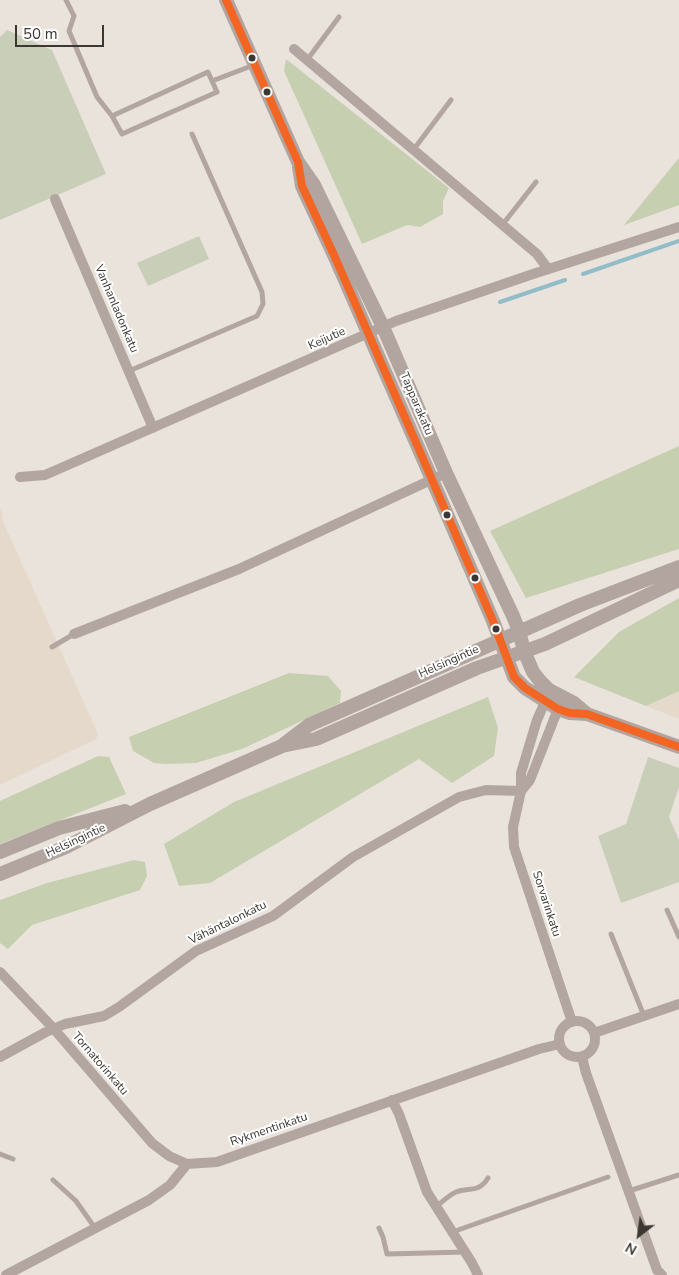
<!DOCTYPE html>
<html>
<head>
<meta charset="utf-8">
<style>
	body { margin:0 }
	#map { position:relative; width:679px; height:1275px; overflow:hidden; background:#e9e3dc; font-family:"Nunito Sans",sans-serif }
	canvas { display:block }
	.north { position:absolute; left:614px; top:1210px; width:50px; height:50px; -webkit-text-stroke:4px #fff; paint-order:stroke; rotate:210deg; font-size:14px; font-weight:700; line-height:20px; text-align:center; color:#3b3732 }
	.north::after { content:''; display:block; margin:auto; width:18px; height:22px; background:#3b3732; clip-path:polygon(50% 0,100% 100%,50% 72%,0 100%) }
	.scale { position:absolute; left:15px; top:25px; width:89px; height:22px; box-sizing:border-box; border:2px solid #3b3732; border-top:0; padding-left:6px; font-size:15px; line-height:18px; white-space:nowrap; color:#3b3732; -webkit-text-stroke:4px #fff; paint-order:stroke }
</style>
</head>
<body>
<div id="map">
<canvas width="679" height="1275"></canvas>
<div class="north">N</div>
<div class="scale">50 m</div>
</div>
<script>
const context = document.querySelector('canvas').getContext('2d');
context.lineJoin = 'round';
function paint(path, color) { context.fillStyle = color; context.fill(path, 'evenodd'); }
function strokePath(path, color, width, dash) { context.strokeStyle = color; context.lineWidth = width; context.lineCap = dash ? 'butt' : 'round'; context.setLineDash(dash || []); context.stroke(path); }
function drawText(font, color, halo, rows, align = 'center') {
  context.font = font + ' "Nunito Sans",sans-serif'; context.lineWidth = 4; context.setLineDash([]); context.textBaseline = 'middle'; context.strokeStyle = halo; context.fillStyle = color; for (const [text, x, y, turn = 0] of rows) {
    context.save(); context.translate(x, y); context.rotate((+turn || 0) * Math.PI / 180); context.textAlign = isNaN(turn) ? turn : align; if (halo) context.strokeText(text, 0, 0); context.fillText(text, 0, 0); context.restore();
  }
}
paint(new Path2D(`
	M 0,509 L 3,515 L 2,519 L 98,734 L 96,739 L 0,785 Z
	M 679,691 L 679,719 L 646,706 Z`), '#e5d9cc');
paint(new Path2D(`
	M 7,30 L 52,50 L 106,174 L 0,220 L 0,37 Z
	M 199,236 L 209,259 L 148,286 L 137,263 Z
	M 648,757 L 679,768 L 679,787 L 669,817 L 679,840 L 679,882 L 621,903 L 598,836 L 626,824 Z`), '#c9ceb8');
paint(new Path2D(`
	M 286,59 L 449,188 L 443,201 L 443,214 L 420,227 L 407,225 L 362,244 L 284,71 Z
	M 679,158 L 679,205 L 624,225 Z
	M 679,446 L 679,549 L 526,598 L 490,531 Z
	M 679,598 L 679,691 L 646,706 L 574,677 L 619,632 Z
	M 289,673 L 328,676 L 341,691 L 340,703 L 242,749 L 196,763 L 165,764 L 154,763 L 133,751 L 129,737 Z
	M 488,697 L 498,728 L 494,756 L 452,783 L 419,759 L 210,883 L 179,886 L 164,844 L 234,802 Z
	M 98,756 L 109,757 L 126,794 L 0,844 L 0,801 Z
	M 134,860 L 145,862 L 147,876 L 140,890 L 32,925 L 8,949 L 0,943 L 0,900 L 47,883 Z`), '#c7cfb1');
strokePath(new Path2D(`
	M 583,274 L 679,241
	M 500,302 L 565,280`), '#92bcc8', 4);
strokePath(new Path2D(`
	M 66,0 L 74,16 L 69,31 L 97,97 L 112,116 L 122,134 L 217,92 L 208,72 L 112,116
	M 307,60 L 339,17
	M 212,81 L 254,65
	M 414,149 L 451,100
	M 503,224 L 536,182
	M 129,371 L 257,316 L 263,304 L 262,292 L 192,134
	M 52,647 L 74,634
	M 667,910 L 679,937
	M 611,934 L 644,1016
	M 0,1154 L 13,1159
	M 53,1180 L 76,1201 L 95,1228
	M 629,1191 L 679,1175
	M 436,1207 C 442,1202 449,1195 456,1192 C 469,1187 479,1193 488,1178
	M 379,1228 L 383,1237 L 387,1254 L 465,1252
	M 458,1230 L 608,1177`), '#b3a6a1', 5);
strokePath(new Path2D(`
	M 294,49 L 537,254 L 548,269
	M 55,199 L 153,428
	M 20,477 L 45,475 L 396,321 L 530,275 L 679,227
	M 74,634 L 239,569 L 446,473
	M 550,699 L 545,702 L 537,720 L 521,773 L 521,791 L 513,827 L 514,847 L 572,1022
	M 521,791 L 530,780 L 558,709 L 558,703
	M 0,972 L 54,1029 L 152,1143 L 169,1156 L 187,1164
	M559 1039a18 18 0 1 1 36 0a18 18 0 1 1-36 0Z
	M 594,1033 L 679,1004
	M 0,1057 L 46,1032 L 65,1024 L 104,1016 L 119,1007 L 196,951 L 273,916 L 353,857 L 459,797 L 486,790 L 521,791
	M 582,1057 L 586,1073 L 657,1270 L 662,1275
	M 392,1100 L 399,1114 L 427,1192 L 472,1263 L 478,1275
	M 6,1275 L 149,1200 L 170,1185 L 187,1164 L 217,1162 L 539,1049 L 560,1044`), '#b3a6a1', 10);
strokePath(new Path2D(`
	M 226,0 L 298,162 L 314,185 L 383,327 L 446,473 L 513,616 L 519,631 L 524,651 L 533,672 L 540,681 L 549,690 L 574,703 L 587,714
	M 299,167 L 302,186 L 334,255 L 424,461 L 493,621 L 514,677 L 525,688 L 558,709 L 570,713 L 587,714 L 679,747
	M 284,744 L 309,725 L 580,605 L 679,567
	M 0,852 L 59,828 L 125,811
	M 0,874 L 66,847 L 150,804 L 282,746 L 316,739 L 477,668 L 545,644 L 679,580`), '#b2a49f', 14);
strokePath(new Path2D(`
	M 226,0 L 298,162 L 302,186 L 334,255 L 424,461 L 493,621 L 514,677 L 525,688 L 558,709 L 570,713 L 587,714 L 679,747`), '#f26522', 8);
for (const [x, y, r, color] of [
	[252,58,4.5,"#3b3732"],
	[267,92,4.5,"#3b3732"],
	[447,515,4.5,"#3b3732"],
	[475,578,4.5,"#3b3732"],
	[496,629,4.5,"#3b3732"]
]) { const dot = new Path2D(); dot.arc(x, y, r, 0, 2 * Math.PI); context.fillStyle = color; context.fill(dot); strokePath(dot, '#fff', 2); }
drawText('12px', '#3b3732', '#fff', [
	["Vanhanladonkatu",116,309,67],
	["Keijutie",327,339,-24],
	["Tapparakatu",416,404,67],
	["Helsingintie",449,662,-24],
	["Helsingintie",76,841,-25],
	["Sorvarinkatu",546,904,72],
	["Vähäntalonkatu",228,923,-26],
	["Tornatorinkatu",100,1064,49],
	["Rykmentinkatu",269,1130,-19]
]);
</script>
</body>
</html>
